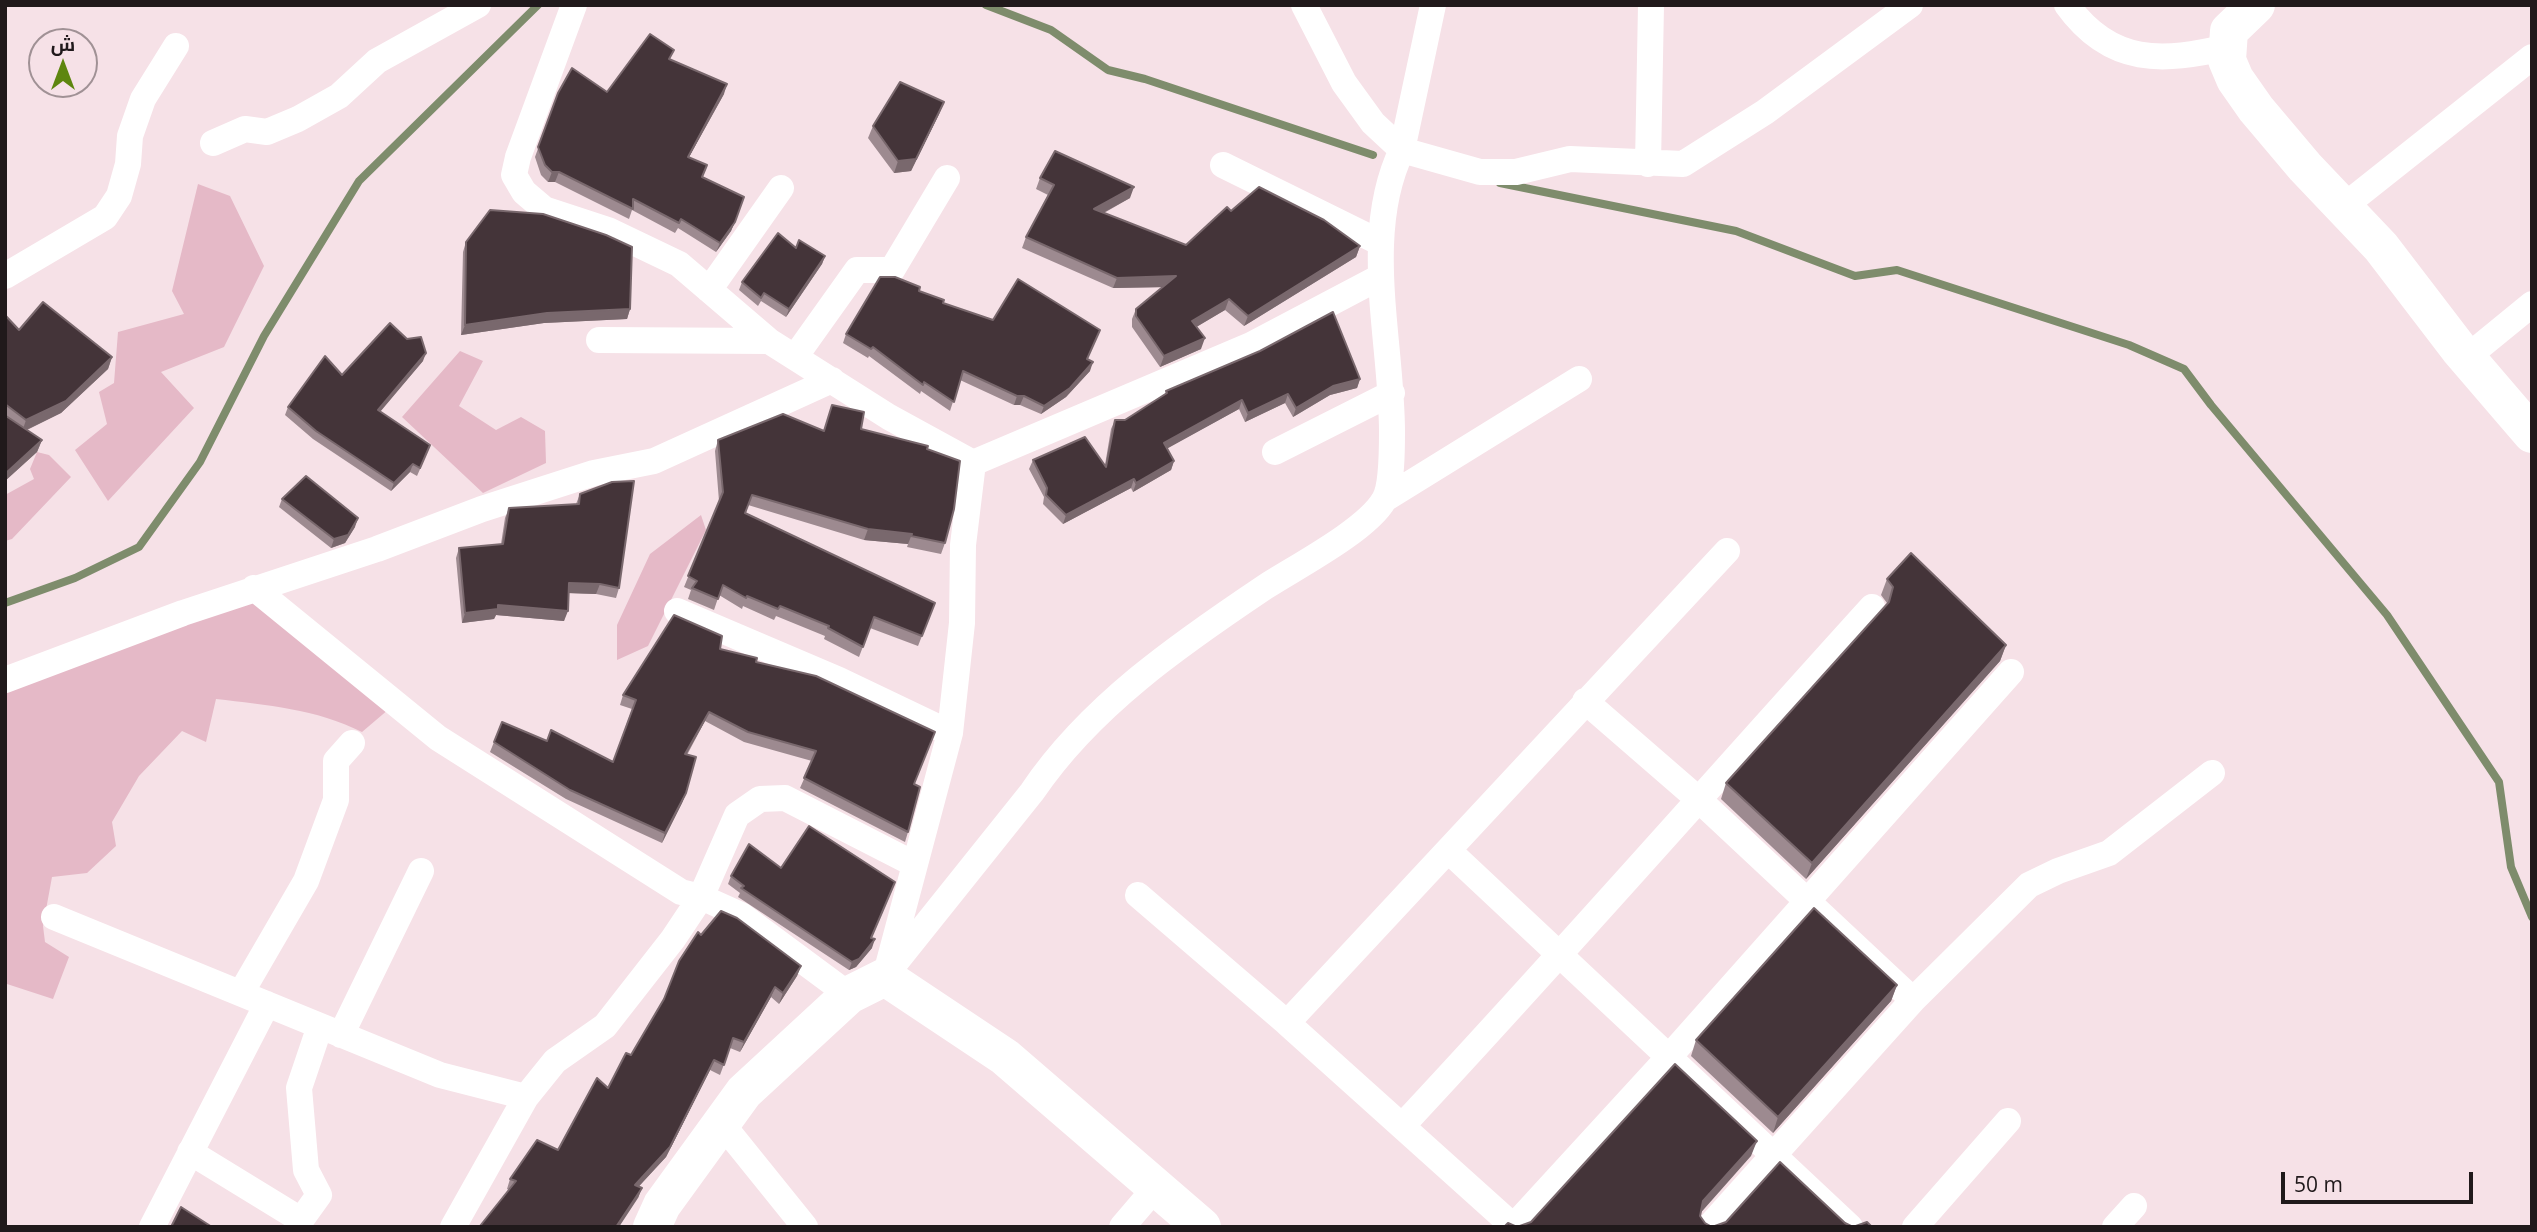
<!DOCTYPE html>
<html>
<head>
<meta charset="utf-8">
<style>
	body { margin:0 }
	#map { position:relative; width:2537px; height:1232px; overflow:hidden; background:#f6e1e7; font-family:"Open Sans",Cairo,sans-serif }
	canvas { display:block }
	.frame { position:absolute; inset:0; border:7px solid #20191b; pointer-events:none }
	.north { position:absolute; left:28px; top:28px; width:70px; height:70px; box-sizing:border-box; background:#f6e1e7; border:2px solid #a09195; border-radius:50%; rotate:0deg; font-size:19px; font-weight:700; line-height:28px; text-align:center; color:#20191b }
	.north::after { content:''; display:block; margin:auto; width:24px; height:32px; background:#5e860f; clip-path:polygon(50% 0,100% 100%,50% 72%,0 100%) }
	.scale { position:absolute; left:2281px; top:1172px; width:192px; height:32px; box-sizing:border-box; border:4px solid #20191b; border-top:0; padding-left:9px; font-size:21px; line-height:24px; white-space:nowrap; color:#20191b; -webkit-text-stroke:5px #f6e1e7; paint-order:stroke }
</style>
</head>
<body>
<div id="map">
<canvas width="2537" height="1232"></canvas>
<div class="frame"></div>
<div class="north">ش</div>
<div class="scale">50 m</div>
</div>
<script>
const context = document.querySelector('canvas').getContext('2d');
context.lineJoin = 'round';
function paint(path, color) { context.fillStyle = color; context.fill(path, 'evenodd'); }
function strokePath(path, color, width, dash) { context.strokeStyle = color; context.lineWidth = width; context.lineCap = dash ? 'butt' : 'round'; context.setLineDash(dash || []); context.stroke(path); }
paint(new Path2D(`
	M 198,184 L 230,196 L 264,266 L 224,347 L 161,372 L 194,408 L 108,501 L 75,450 L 107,424 L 99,392 L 114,383 L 118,332 L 184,314 L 172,291 Z
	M 460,351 L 483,361 L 459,406 L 496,430 L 521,417 L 545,431 L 546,463 L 483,493 L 402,417 Z
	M 37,452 L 49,455 L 71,477 L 12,539 L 5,541 L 5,495 L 34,479 L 30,469 Z
	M 701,515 L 706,530 L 648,646 L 617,660 L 617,625 L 650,554 Z
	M 247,591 L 389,709 L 362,732 C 316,709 267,705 216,699 L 206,742 L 182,731 L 139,776 L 112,822 L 116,846 L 87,873 L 52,877 L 43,926 L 45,942 L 69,957 L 53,999 L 7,984 L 5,674 Z`), '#e5b9c7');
strokePath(new Path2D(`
	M 986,5 L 1051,30 L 1108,70 L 1145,79 L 1373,155
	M 1500,183 L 1736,231 L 1855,276 L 1897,270 L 2129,345 L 2184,369 L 2211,405 L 2387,615 L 2499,782 L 2511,867 L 2532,917
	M 5,603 L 75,578 L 139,547 L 200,462 L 264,336 L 359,181 L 538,5`), '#7e8c6c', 8);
strokePath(new Path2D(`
	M 574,5 L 518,157 L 514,175 L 524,192 L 544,209 L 608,230 L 679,264 L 769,341 L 889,417 L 973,463 L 963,545 L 962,623 L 950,733 L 885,977
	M 1304,5 L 1344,83 L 1373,123 L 1402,150 L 1480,172 L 1516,172 L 1570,159 L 1683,164 L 1765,112 L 1910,5
	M 2067,5 C 2111,66 2163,62 2228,47
	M 213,143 L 245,129 L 267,132 L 298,119 L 339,96 L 377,61 L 478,5
	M 1648,164 L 1651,5
	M 1223,165 L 1381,243
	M 2343,207 L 2532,57
	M 5,276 L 105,217 L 119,196 L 128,164 L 130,136 L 143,99 L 176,46
	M 709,290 L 781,188
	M 599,340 L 769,341
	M 795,357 L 857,270 L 892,270 L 947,178
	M 2466,358 L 2532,304
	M 1275,452 L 1392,393
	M 973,463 L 1251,345 L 1380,277
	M 1385,499 L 1579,379
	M 254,588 L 438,738 L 681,892 L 701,897 L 737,815 L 760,799 L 785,798 L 914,864
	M 677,611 L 839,680 L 950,733
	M 5,680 L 183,613 L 377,549 L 482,509 L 594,473 L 654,461 L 832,380
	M 1585,701 L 1698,799 L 1913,1000
	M 1450,852 L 1850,1227
	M 1138,895 L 1287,1023 L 1514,1227
	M 54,917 L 440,1075 L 526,1097
	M 892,967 L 1032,792 C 1090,706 1180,644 1265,587 C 1296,567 1367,530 1384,500 C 1392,487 1392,448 1392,432 C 1392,341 1361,234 1402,150 L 1433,5
	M 241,993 L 306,881 L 336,800 L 336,761 L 352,743
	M 1287,1023 L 1727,551
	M 341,1035 L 421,871
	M 722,1124 L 805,1227
	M 1403,1125 C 1562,955 1715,780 1872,607
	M 190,1152 L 301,1220 L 319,1195 L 306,1170 L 299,1088 L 320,1026
	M 152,1227 L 267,1004
	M 453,1227 L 526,1097 L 555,1061 L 605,1026 L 673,939 L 701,897 L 741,915 L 849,995
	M 1122,1227 L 1157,1186
	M 1513,1227 L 1668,1058 L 2011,672
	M 1709,1227 L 1913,1000 L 2029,885 L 2058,871 L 2109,853 L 2212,773
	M 1915,1227 L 2008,1121
	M 2115,1227 L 2134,1206`), '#fff', 26);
strokePath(new Path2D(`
	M 2256,5 L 2229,31 L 2227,60 L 2235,79 L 2256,109 L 2305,167 L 2381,247 L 2459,349 L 2532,434
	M 652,1227 L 662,1205 L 744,1092 L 849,995 L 885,977 L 1005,1057 L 1202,1227`), '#fff', 38);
paint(new Path2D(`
	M 670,60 L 724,94 L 689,157 L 702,177 L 744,197 L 731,231 L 716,252 L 678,228 L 675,233 L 632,210 L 629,219 L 555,182 L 548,182 L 541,175 L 535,157 L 558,93 L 607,92 Z
	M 944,102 L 939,114 L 911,171 L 894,173 L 868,138 L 873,126 Z
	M 1040,178 L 1130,198 L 1104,213 L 1186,245 L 1231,211 L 1360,246 L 1356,257 L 1244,326 L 1225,310 L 1196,327 L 1201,349 L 1160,367 L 1132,327 L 1132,319 L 1136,309 L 1162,287 L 1113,288 L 1022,248 L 1026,237 L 1048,195 L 1036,189 Z
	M 466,242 L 630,309 L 627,319 L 544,323 L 461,335 L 463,252 Z
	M 796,248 L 825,256 L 822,264 L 786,317 L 761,301 L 758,306 L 739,290 L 742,282 Z
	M 919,291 L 943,303 L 993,320 L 1088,360 L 1090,371 L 1066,397 L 1041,414 L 1020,405 L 1014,405 L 960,380 L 950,411 L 921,391 L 920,394 L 869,356 L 868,358 L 843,343 L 846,334 Z
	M 5,315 L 19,330 L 112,357 L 108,369 L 61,413 L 27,430 L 42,440 L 37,452 L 5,481 Z
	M 423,361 L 380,411 L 427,453 L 417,476 L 410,472 L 391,491 L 313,439 L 285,415 L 288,407 L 342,375 Z
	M 1360,379 L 1357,388 L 1330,395 L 1293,417 L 1285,403 L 1245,422 L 1239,409 L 1167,448 L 1174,461 L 1171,470 L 1133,492 L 1131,488 L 1063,524 L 1043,504 L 1044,497 L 1029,469 L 1033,460 L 1105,465 L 1111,429 L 1115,420 L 1125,420 L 1165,395 L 1166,391 Z
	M 832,405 L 861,429 L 927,449 L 945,543 L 941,554 L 907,547 L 908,544 L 864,540 L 748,505 L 746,513 L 935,603 L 918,646 L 870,628 L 859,657 L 824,639 L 825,636 L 776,616 L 774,620 L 743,606 L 742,609 L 719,595 L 714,610 L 688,599 L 691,590 L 684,587 L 719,501 L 715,451 L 718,440 L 824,431 Z
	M 580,494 L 619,588 L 616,598 L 596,594 L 569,593 L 564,621 L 496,615 L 494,619 L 462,623 L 456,558 L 459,548 L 501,544 L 505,518 L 509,508 L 576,504 Z
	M 282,499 L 355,527 L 345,543 L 331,548 L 279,507 Z
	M 1887,579 L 2006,645 L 2000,661 L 1806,879 L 1721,799 L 1726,783 L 1887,605 L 1887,603 L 1881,595 Z
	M 720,649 L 756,662 L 914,784 L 908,832 L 905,842 L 800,788 L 812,761 L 744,742 L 705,721 L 687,755 L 686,793 L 682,803 L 662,843 L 566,799 L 490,752 L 502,722 L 547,741 L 613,762 L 632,709 L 620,705 L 623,695 Z
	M 731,876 L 872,938 L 872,948 L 856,967 L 849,970 L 738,897 L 740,893 L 728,884 Z
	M 701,935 L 801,966 L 797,976 L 779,1004 L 771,997 L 740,1052 L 730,1048 L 720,1075 L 710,1070 L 666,1157 L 639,1186 L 642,1188 L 638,1198 L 509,1190 L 507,1189 L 510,1179 L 558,1150 L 608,1088 L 631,1055 Z
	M 1897,985 L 1891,1001 L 1773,1133 L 1691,1056 L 1696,1040 Z`), '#9d8a90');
paint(new Path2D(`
	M 727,84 L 724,94 L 684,166 L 688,157 Z
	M 944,102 L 939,114 L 911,171 L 894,173 L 898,161 Z
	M 552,172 L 559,172 L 555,182 L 548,182 Z
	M 1134,187 L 1130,198 L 1090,220 L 1094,209 Z
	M 735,222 L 731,231 L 716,252 L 720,243 Z
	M 1360,246 L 1356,257 L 1244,326 L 1248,316 Z
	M 825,256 L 822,264 L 786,317 L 789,309 Z
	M 1176,276 L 1172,287 L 1113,288 L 1117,278 Z
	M 1229,299 L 1225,310 L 1188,332 L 1192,321 Z
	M 630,309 L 627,319 L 544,323 L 461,335 L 465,325 L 547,313 Z
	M 1205,338 L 1201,349 L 1160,367 L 1164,356 Z
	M 426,353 L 423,361 L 375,418 L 378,410 Z
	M 112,357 L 108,369 L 61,413 L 22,432 L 26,420 Z
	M 1093,362 L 1090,371 L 1066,397 L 1041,414 L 1044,406 Z
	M 1360,379 L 1357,388 L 1330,395 L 1293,417 L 1296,408 L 1333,386 Z
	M 1288,394 L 1285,403 L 1245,422 L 1248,413 Z
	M 1017,396 L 1024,396 L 1020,405 L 1014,405 Z
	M 1242,400 L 1239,409 L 1161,452 L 1164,443 Z
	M 42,440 L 37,452 L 5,481 L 5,474 Z
	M 1174,461 L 1171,470 L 1133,492 L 1136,483 Z
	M 413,464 L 410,472 L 391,491 L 394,483 Z
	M 1134,479 L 1131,488 L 1063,524 L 1066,515 Z
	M 358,518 L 355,527 L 345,543 L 331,548 L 334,539 Z
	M 868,529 L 912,534 L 908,544 L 864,540 Z
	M 569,583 L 600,584 L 596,594 L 566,593 Z
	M 498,605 L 568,611 L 564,621 L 496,615 L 494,619 L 462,623 L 465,613 Z
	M 2006,645 L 2000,661 L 1806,879 L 1812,863 Z
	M 709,712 L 705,721 L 681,764 L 685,754 Z
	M 686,793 L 682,803 L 662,843 L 665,833 Z
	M 875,939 L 872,948 L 856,967 L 849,970 L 852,962 Z
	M 801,966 L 797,976 L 779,1004 L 783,993 Z
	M 1897,985 L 1891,1001 L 1773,1133 L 1778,1117 Z
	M 775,987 L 771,997 L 740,1052 L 744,1042 Z
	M 714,1060 L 710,1070 L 666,1157 L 631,1195 L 635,1185 Z
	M 1757,1141 L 1751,1156 L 1697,1217 L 1703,1201 Z
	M 642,1188 L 638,1198 L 619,1227 L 616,1227 Z`), '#79686d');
const building = new Path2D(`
	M 650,34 L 674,50 L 669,59 L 727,84 L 688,157 L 707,165 L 702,177 L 744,197 L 735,222 L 720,243 L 681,219 L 679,223 L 633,199 L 633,209 L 559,172 L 552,172 L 545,165 L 538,147 L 558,93 L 572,68 L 607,92 Z
	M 900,82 L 944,102 L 916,159 L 898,161 L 873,126 Z
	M 1055,151 L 1134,187 L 1094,209 L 1186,245 L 1227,207 L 1231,211 L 1259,187 L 1324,220 L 1360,246 L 1248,316 L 1229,299 L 1192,321 L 1205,338 L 1164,356 L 1136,316 L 1136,309 L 1176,276 L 1117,278 L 1026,237 L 1054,185 L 1040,178 Z
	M 490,210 L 543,214 L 606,235 L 632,247 L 630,309 L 547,313 L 465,325 L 466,242 Z
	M 778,233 L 796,248 L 799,240 L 825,256 L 789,309 L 764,293 L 761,298 L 742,282 Z
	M 880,277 L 895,277 L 920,287 L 919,291 L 944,300 L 943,303 L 993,320 L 1018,279 L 1100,330 L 1087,359 L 1093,362 L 1070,388 L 1044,406 L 1024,396 L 1017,396 L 963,371 L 954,402 L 924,382 L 923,385 L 873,347 L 871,349 L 846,334 Z
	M 43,302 L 112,357 L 66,401 L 26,420 L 5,404 L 5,315 L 19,330 Z
	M 1333,312 L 1360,379 L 1333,386 L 1296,408 L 1288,394 L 1248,413 L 1242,400 L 1164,443 L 1174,461 L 1136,483 L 1134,479 L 1066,515 L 1046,495 L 1047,488 L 1033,460 L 1085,437 L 1106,467 L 1115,420 L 1125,420 L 1167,393 L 1166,391 L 1260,351 Z
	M 390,323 L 407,339 L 421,337 L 426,353 L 378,410 L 430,445 L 420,468 L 413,464 L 394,483 L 316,431 L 288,407 L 325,356 L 342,375 Z
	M 832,405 L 864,412 L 861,429 L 928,446 L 927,449 L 960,461 L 954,509 L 945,543 L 911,536 L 912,534 L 868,529 L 752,495 L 745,513 L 935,603 L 922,636 L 874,617 L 863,647 L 828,628 L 829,626 L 780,606 L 778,609 L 747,596 L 746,598 L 723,585 L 718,599 L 692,588 L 697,581 L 688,576 L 723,492 L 718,440 L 783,414 L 824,431 Z
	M 6,416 L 42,440 L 5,474 L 5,417 Z
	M 306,476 L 358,518 L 348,535 L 334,539 L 282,499 Z
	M 634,481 L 619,588 L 600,584 L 569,583 L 568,611 L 498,605 L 498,609 L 465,613 L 459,548 L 503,544 L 509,508 L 579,504 L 580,494 L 612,482 Z
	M 1911,553 L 2006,645 L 1812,863 L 1726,783 L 1889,602 L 1893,587 L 1887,579 Z
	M 674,615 L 722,636 L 720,649 L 757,658 L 756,662 L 816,676 L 935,732 L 914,784 L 920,787 L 908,832 L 804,778 L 816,751 L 748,732 L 709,712 L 685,754 L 696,757 L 686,793 L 665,833 L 570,790 L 494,742 L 502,722 L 547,741 L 551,730 L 613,762 L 636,700 L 623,695 Z
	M 809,826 L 895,882 L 871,938 L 875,939 L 859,959 L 852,962 L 741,888 L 744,886 L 731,876 L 749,844 L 781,868 Z
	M 1814,908 L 1897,985 L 1778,1117 L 1696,1040 Z
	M 721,911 L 737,918 L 801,966 L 783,993 L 775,987 L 744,1042 L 733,1038 L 724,1065 L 714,1060 L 670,1147 L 635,1185 L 642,1188 L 616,1227 L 480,1226 L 516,1181 L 510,1179 L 537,1140 L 558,1150 L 597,1078 L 608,1088 L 626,1053 L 631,1055 L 664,999 L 679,961 L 698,932 L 701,935 Z
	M 1675,1064 L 1757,1141 L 1703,1201 L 1700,1216 L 1705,1223 L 1712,1227 L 1517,1227 L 1531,1222 Z
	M 1780,1162 L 1845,1223 L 1853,1227 L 1712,1227 L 1726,1222 Z
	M 181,1207 L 212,1227 L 171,1227 Z
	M 1867,1222 L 1872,1227 L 1853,1227 Z
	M 1508,1223 L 1517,1227 L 1504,1227 Z`);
paint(building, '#443439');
strokePath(building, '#79686d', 2);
</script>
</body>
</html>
